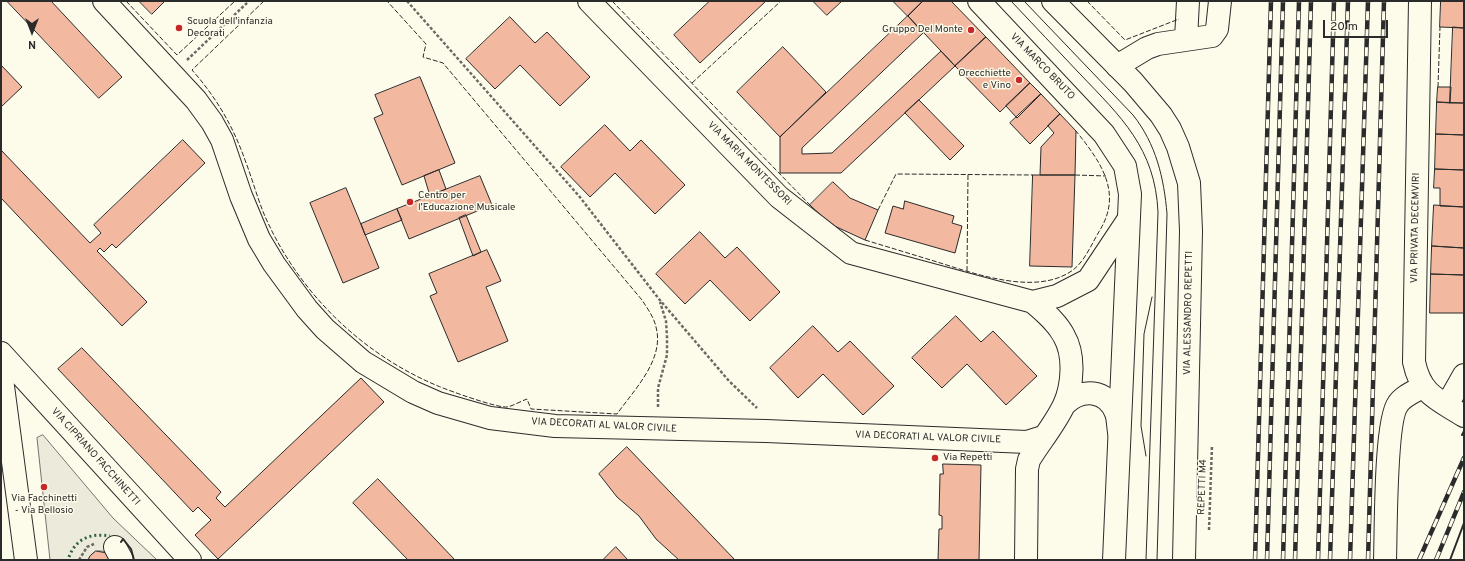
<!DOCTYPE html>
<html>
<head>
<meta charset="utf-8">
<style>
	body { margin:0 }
	#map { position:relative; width:1465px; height:561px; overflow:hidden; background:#fdfbea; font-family:Overpass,sans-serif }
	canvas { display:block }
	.frame { position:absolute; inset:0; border:2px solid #2b2b2b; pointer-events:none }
	.north { position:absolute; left:12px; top:12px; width:40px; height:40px; -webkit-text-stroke:3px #fdfbea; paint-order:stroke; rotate:180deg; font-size:11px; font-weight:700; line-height:16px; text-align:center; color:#2b2b2b }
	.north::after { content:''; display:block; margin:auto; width:14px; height:18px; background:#2b2b2b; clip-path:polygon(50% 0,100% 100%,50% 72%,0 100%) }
	.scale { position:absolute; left:1323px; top:20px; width:65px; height:18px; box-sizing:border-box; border:2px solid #2b2b2b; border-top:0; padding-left:5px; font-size:12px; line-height:14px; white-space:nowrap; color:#2b2b2b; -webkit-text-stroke:3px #fdfbea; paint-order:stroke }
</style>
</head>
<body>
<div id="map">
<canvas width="1465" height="561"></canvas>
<div class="frame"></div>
<div class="north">N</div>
<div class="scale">20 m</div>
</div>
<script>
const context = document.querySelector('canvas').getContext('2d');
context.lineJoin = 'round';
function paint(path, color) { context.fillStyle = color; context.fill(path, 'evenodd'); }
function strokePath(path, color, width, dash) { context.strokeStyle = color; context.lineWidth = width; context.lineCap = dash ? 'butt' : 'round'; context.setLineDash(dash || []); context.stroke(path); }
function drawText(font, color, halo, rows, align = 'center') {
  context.font = font + ' Overpass,sans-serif'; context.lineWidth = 3; context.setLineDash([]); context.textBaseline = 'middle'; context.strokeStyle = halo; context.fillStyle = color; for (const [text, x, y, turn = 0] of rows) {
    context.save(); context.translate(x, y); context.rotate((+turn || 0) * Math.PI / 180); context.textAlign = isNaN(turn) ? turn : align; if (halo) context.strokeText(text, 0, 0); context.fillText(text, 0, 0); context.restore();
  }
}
const green = new Path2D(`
	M 43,435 L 113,518 L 157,560 L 134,560 L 131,549 L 123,540 L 108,554 C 100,548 92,551 88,560 L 50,560 L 37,438 Z`);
paint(green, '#ecebdb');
strokePath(green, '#74746e', 1);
const building = new Path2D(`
	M 7,1 L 51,1 L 122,77 L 99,98 Z
	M 139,1 L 165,1 L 152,14 Z
	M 710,1 L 766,1 L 700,63 L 674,35 Z
	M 813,1 L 842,1 L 827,15 Z
	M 893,1 L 923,1 L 908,16 Z
	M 923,1 L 951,1 L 986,37 L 955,66 L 908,16 Z
	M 1441,1 L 1464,1 L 1464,28 L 1440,27 Z
	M 908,16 L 923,33 L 802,148 L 802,154 L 832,153 L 941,51 L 955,66 L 841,173 L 780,173 L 780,137 Z
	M 510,17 L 535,43 L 547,32 L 590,77 L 560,106 L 520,65 L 495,89 L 466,59 Z
	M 1453,27 L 1464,28 L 1464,103 L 1450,103 Z
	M 986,37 L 1030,83 L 1000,112 L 955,66 Z
	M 783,47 L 826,92 L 780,137 L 737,92 Z
	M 1,65 L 22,87 L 1,107 Z
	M 420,77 L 455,163 L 402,185 L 374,118 L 383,114 L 375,95 Z
	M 1030,83 L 1041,94 L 1017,118 L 1006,106 Z
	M 1438,87 L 1451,87 L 1450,103 L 1437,102 Z
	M 1041,94 L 1060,114 L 1030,144 L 1010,123 Z
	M 919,100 L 964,146 L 950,160 L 905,113 Z
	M 1437,102 L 1464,103 L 1464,135 L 1436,134 Z
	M 1060,114 L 1076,131 L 1075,175 L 1040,175 L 1041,147 L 1054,133 L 1048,126 Z
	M 605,125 L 630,151 L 641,140 L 685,185 L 655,214 L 615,173 L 590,197 L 561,167 Z
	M 1436,134 L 1464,135 L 1464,170 L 1435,169 Z
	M 183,140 L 205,163 L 116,248 L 112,244 L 104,252 L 100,248 L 97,251 L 147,302 L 122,326 L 1,198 L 1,150 L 90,243 L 101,233 L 94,225 Z
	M 1435,169 L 1464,170 L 1464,207 L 1440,206 L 1440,188 L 1434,188 Z
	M 439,170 L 446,189 L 430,196 L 424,176 Z
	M 1033,175 L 1075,175 L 1072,267 L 1030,266 Z
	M 480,176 L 492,205 L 409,239 L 397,209 Z
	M 833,182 L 850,198 L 878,210 L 865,240 L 830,224 L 810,205 Z
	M 346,188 L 379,268 L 343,283 L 310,203 Z
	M 905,201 L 954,216 L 952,223 L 962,226 L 955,253 L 885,233 L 893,206 L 903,209 Z
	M 1434,205 L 1464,207 L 1464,248 L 1432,246 Z
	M 397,209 L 402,220 L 365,235 L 361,224 Z
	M 466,215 L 481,252 L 473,256 L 459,218 Z
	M 700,232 L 725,258 L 737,247 L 780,292 L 750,321 L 710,280 L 685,304 L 656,274 Z
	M 1432,246 L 1464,248 L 1464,275 L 1431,274 Z
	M 487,250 L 501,281 L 486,287 L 508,341 L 458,362 L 430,296 L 437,293 L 429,274 Z
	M 1431,274 L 1464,275 L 1464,313 L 1430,313 Z
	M 956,316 L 981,342 L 993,331 L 1037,376 L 1006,405 L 967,364 L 942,388 L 912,358 Z
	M 813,326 L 838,352 L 850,341 L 894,386 L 863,415 L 823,374 L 798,398 L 770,368 Z
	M 82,348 L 221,492 L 216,498 L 225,507 L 361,378 L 384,402 L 218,559 L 195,535 L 211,520 L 198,507 L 193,512 L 58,369 Z
	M 627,447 L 735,560 L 679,560 L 656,539 L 639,516 L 617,497 L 599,474 Z
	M 943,464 L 981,465 L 979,560 L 938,560 L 939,529 L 942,529 L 942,516 L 939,515 L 940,474 L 943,474 Z
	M 378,479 L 455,560 L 408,560 L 353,503 Z
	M 616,547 L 628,560 L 603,560 Z
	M 96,551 L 107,553 L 112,560 L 88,560 L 90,556 Z`);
paint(building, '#f2b8a0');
strokePath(building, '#2b2b2b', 1);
const minor = new Path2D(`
	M 104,1 L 196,100 L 212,122 L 222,140 L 241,196 L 259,239 L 274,264 L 307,309 L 325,329 L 363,362 L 413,392 L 438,403 L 490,418 L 555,426 L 766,431 L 1027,442 L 1043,437
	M 589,1 L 779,197 L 851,253 L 1033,302 C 1044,312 1057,322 1064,336 C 1075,355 1073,385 1064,405 C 1055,424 1040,442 1029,460 L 1027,469 L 1026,560
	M 1420,1 L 1414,362 C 1421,395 1437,399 1464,416
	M 1186,39 L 1188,1
	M 1117,66 L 1147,48 L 1158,44 L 1212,36 L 1217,29 L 1220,1
	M 1033,302 L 1057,296 L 1088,280 L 1128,220
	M 1,353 L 190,560
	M 1,371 L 26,560
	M 1065,404 C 1081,388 1107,389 1116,413 C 1118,418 1118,426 1119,432
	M 1447,405 L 1464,375
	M 115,547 L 122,560
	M 1385,560 C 1386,533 1385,421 1398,404 C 1403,396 1414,392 1422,387`);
const major = new Path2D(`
	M 979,1 L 1104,134 L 1125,166 L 1130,194 L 1114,560
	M 1053,1 L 1133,82 L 1161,115 L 1170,129 L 1178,147 L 1189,183 L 1191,231 L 1184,560`);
strokePath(minor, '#2b2b2b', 24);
strokePath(major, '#2b2b2b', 24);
strokePath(new Path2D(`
	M 407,1 L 579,196 L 659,299 L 729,381 L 757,408
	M 187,60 L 249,1
	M 658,407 L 658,388 L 667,355 L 667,337 L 666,321 L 660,302
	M 1209,530 L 1212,445
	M 79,560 L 87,547 L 94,544`), '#6a6964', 2.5, [3, 2]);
strokePath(minor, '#fdfbea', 22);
strokePath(major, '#fdfbea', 22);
strokePath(new Path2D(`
	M 1011,1 C 1034,25 1057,50 1080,74 C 1121,117 1155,148 1158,212 L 1146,560
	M 1024,1 L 1133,115 C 1156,144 1164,178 1167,214 L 1157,560
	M 1146,456 L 1141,426 L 1144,334 L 1152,297`), '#2b2b2b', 1);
const rail = new Path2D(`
	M 1255,560 L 1271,1
	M 1267,560 L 1283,1
	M 1283,560 L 1299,1
	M 1295,560 L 1311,1
	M 1318,560 L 1334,1
	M 1330,560 L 1348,1
	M 1350,560 L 1368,1
	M 1368,560 L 1384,1
	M 1419,560 L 1464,458
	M 1436,560 L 1464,492`);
strokePath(rail, '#2b2b2b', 4.5);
strokePath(rail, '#fdfbea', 3, [9]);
strokePath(new Path2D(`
	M 69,557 C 76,538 91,533 110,536`), '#34623c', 3, [2, 3]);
strokePath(new Path2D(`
	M 126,1 L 177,55 L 235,1
	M 264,1 L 192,70 C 216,97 233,126 245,160 C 252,178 257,197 264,214 C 297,291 361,354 438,386 C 450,391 497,408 507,407 C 513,406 521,401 527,399 L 531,409 L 617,414 C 634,390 665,359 656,327 C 654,317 647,308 642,300 L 443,63 L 423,57 L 426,44 L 387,1
	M 612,1 L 810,205
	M 1087,1 L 1125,40 L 1179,19
	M 692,83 L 781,1
	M 1438,87 L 1440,27
	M 1075,175 L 1106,176
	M 878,210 L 896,174 L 1033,175
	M 865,240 C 888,247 911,254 934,261 C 973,273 1036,297 1073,270 C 1085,261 1092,243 1100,230 C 1123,192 1100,161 1076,131
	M 967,271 L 968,175`), '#2b2b2b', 1, [5, 2]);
strokePath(new Path2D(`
	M 1462,435 L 1464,431
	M 121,542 L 123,539 L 131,549 L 134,560
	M 1450,560 L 1464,523`), '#2b2b2b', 2);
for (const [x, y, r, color] of [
	[179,28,4,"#c62828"],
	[971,30,4,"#c62828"],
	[1019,80,4,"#c62828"],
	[410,202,4,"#c62828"],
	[935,458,4,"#c62828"],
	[44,487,4,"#c62828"]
]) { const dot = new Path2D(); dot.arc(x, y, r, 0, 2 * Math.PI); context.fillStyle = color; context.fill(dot); strokePath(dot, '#fdfbea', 1.5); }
drawText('10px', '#2b2b2b', '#fdfbea', [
	["Scuola dell'infanzia",187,22],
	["Decorati",187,34],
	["Gruppo Del Monte",963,30,"right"],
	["Orecchiette",1011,74,"right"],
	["e Vino",1011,86,"right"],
	["Centro per",418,196],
	["l'Educazione Musicale",418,208],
	["Via Repetti",943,458],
	["Via Facchinetti",44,499,"center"],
	["- Via Bellosio",44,511,"center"]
], 'left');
drawText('10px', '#2b2b2b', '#fdfbea', [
	["VIA MARCO BRUTO",1042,67,46],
	["VIA MARIA MONTESSORI",749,164,45],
	["VIA PRIVATA DECEMVIRI",1416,228,-89],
	["VIA ALESSANDRO REPETTI",1189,313,-89],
	["VIA DECORATI AL VALOR CIVILE",604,426,3],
	["VIA DECORATI AL VALOR CIVILE",928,438,2],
	["VIA CIPRIANO FACCHINETTI",95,457,48],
	["REPETTI M4",1203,487,-88]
]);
</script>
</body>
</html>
